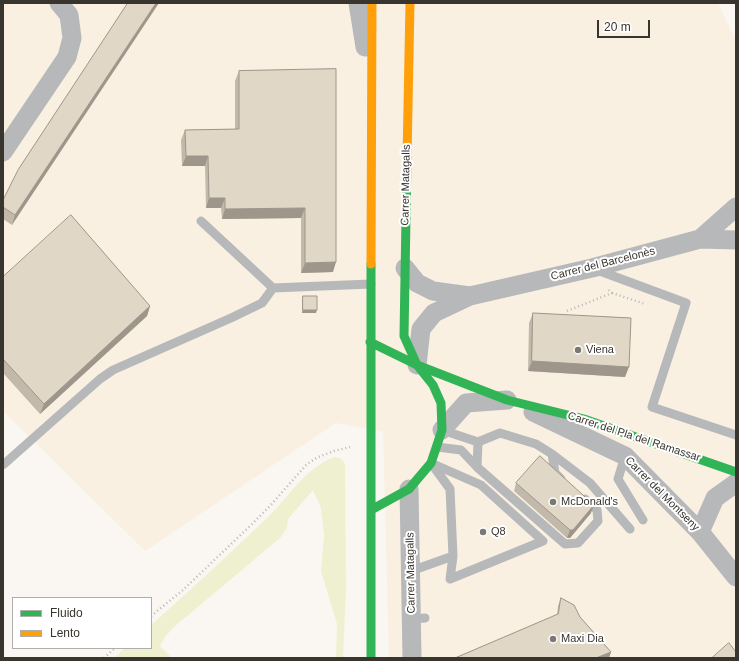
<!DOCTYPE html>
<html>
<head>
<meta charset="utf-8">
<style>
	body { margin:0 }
	#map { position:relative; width:739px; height:661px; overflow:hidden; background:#faf7f2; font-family:Helvetica,sans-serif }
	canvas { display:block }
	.frame { position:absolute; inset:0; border:4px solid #38342e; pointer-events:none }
	.legend { position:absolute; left:12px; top:597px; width:140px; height:52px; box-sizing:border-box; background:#fff; border:1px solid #afaeab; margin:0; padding:5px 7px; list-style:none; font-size:12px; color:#38342e }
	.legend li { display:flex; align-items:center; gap:8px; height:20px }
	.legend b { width:20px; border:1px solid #afaeab }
	.scale { position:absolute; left:597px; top:20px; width:53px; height:18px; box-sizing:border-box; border:2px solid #38342e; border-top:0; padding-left:5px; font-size:12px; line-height:14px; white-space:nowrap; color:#38342e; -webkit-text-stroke:3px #fff; paint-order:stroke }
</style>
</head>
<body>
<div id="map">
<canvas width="739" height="661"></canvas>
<div class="frame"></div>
<ul class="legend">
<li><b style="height:5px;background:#30b455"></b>Fluido</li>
<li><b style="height:5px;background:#ff9f0a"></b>Lento</li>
</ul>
<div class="scale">20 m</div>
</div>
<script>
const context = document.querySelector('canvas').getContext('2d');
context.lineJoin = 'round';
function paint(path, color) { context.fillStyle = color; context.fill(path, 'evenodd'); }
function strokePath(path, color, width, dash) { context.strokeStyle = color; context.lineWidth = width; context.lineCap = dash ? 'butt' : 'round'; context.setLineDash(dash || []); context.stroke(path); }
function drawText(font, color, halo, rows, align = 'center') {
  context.font = font + ' Helvetica,sans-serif'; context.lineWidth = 4; context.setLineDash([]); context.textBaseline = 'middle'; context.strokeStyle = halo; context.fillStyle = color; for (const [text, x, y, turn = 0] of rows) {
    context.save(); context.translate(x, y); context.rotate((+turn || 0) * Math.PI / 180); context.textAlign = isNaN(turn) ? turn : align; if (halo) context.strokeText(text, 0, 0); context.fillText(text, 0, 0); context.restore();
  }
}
paint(new Path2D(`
	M 3,3 L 718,3 L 736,41 L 736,658 L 389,658 L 383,432 L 336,423 L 145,551 L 3,411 Z`), '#f9f0e1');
paint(new Path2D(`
	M 334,457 C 340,457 343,459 345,465 L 346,588 L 343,658 L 336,658 L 337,624 L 321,571 L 324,535 L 321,508 L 313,490 L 288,519 L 287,528 L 280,538 L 174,627 L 165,637 L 160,646 L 172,658 L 114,658 L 125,648 L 151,648 L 151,625 C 191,590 229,554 267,518 C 290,496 303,470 334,457 Z`), '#eef0cf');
strokePath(new Path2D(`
	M 612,293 L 645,304
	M 567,311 L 612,293 L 608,289
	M 151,616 L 183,590 L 251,525 L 269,507 L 307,464 L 318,457 L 334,451 L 350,447
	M 104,658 L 115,648`), '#b9b8b8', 2.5, [1, 3]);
strokePath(new Path2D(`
	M 201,221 L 273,288 L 371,284
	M 597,270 L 686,303 L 652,407 L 736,435
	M 442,430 L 478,442 L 500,433 L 536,444 L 552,454 L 555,473 L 561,479
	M 437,447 L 461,450 L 477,467 L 565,544 L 578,543 L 598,521 L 597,510 L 585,499
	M 552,454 L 590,483 L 630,529
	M 625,456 L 618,479 L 643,520
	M 431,463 L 450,489 L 453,556
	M 3,465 L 100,379 L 113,370 L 231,318 L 262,303 L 273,288
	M 477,467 L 478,442
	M 411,571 L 453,556 L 450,579 L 543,541 L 481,485 L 431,463
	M 412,619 L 425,618`), '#b7b8b9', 9);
strokePath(new Path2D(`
	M 358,3 L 365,47
	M 3,152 L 67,57 L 72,38 L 69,15 L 59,3
	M 700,239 L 736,207
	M 405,268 L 417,283 L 433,291 L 470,296
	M 417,365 L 421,329 L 434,313 L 470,296 L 592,268 L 700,239 L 736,240
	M 533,412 L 625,456 L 700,532 L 736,577
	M 442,430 L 466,403 L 507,400
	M 409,489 L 412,658
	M 700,532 L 715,498 L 736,483`), '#b7b8b9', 19);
strokePath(new Path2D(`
	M 371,264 L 371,658
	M 370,342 L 417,365 L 507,400 L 584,419 L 736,472
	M 371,510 L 409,489 L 431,463 L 442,430 L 441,403 L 433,385 L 417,365 L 404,336 L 407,158`), '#30b455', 9);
strokePath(new Path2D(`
	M 407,158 L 410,3
	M 371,264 L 372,3`), '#ff9f0a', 9);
paint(new Path2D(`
	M 128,3 L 12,225 L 3,219 L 3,200 Z
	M 336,69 L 333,272 L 301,273 L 301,218 L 222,219 L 221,208 L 206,208 L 205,166 L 182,166 L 181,140 L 185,130 L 235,129 L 235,81 L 239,71 Z
	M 3,277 L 150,306 L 147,316 L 40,414 L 3,373 Z
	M 303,296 L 316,313 L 302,313 L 302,299 Z
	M 533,313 L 625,377 L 528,371 L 529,323 Z
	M 516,483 L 591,513 L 570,538 L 567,538 L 514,491 Z
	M 561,598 L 580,617 L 611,652 L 609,658 L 455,658 L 557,615 L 558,606 Z`), '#c2b9ab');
paint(new Path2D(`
	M 156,3 L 159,3 L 12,225 L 15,215 Z
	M 186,156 L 208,156 L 205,166 L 182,166 Z
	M 209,198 L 225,198 L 221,208 L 206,208 Z
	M 305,208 L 301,218 L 222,219 L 225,209 Z
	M 336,262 L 333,272 L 301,273 L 305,263 Z
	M 150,306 L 147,316 L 40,414 L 44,404 Z
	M 303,310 L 317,310 L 316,313 L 302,313 Z
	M 532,361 L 629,367 L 625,377 L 528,371 Z
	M 594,505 L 591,513 L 570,538 L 567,538 L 570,530 Z
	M 611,652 L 609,658 L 596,658 Z`), '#9e968b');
const building = new Path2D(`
	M 128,3 L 156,3 L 15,215 L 3,207 L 3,200 L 18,170 Z
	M 336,69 L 336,262 L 305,263 L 305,208 L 225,209 L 225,198 L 209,198 L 208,156 L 186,156 L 185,130 L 239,129 L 239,71 Z
	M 71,215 L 150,306 L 44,404 L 3,359 L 3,277 Z
	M 303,296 L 317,296 L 317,310 L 303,310 Z
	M 533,313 L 631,318 L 629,367 L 532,361 Z
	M 540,456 L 594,505 L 573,530 L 570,530 L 516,483 Z
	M 561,598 L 574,605 L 580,617 L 611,652 L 596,658 L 455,658 L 558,614 Z
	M 729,643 L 736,652 L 736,658 L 712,658 Z`);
paint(building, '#e1d7c7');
strokePath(building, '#9e968b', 1);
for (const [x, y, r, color] of [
	[578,350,4,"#7c7873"],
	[553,502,4,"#7c7873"],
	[483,532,4,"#7c7873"],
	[553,639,4,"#7c7873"]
]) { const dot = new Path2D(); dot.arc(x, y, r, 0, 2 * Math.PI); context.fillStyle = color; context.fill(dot); strokePath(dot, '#fff', 1.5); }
drawText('11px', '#38342e', '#fff', [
	["Carrer Matagalls",406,185,-89],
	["Carrer del Barcelonès",603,264,-14],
	["Carrer del Pla del Ramassar",634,437,18],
	["Carrer del Montseny",662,494,45],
	["Carrer Matagalls",411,573,-91]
]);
drawText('11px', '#38342e', '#fff', [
	["Viena",586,350],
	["McDonald's",561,502],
	["Q8",491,532],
	["Maxi Dia",561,639]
], 'left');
</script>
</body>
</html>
